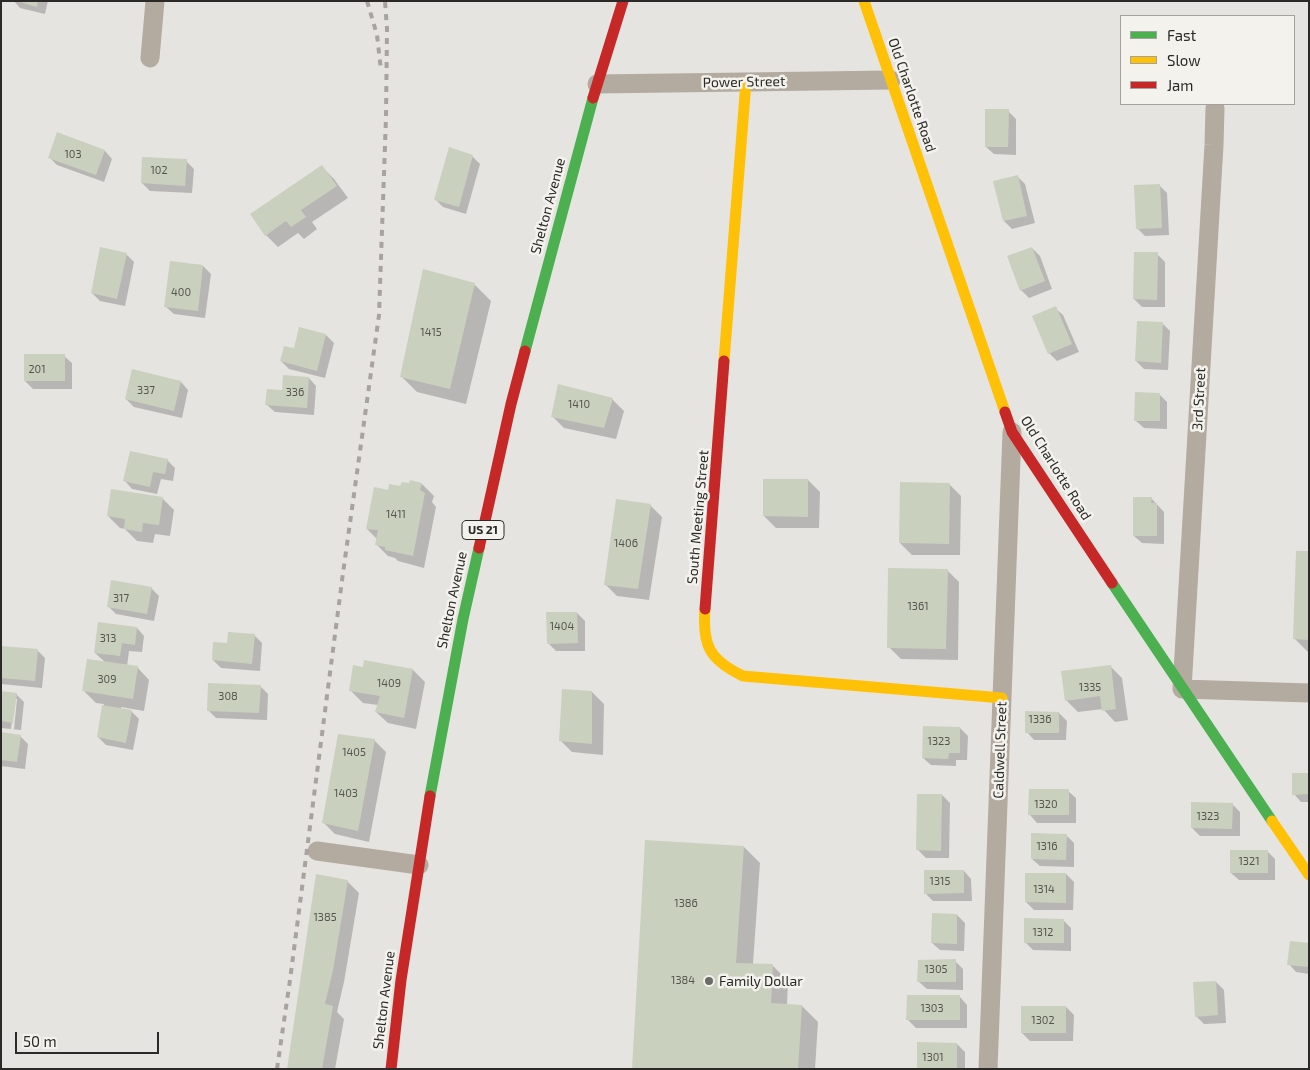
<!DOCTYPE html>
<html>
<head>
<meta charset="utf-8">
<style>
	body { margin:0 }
	#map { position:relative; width:1310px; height:1070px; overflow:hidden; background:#e5e4e1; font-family:"Exo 2",sans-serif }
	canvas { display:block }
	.frame { position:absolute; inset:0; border:2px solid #2b2a28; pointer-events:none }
	.legend { position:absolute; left:1120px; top:15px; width:175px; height:90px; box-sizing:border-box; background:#f3f2ed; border:1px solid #a3a29e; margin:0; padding:6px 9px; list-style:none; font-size:15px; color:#2b2a28 }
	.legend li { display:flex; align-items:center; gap:10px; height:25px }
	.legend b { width:25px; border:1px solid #a3a29e }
	.scale { position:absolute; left:15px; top:1032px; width:144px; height:22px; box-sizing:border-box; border:2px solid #2b2a28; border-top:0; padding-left:6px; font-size:15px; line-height:18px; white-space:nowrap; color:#2b2a28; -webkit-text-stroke:4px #f3f2ed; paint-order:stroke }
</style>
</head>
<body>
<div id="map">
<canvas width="1310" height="1070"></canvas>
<div class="frame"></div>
<ul class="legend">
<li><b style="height:6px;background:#4caf50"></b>Fast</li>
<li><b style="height:6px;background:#ffc107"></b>Slow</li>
<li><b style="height:6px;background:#c62828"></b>Jam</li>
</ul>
<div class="scale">50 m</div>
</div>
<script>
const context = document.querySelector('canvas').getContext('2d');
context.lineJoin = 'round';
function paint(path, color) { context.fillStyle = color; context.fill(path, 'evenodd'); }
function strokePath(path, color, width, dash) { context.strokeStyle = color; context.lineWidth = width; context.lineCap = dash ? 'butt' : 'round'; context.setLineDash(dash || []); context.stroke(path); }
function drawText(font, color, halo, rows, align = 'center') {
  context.font = font + ' "Exo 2",sans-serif'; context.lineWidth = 5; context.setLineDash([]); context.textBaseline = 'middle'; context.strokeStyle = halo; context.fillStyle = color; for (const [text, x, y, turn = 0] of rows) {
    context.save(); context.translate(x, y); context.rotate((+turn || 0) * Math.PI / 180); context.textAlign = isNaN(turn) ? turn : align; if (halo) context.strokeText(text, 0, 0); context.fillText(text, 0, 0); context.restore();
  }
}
paint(new Path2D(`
	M 14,1 L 48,1 L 45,14 L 20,8 Z
	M 1008,111 L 1016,119 L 1016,155 L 994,154 L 986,147 Z
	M 450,149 L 473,157 L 480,164 L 466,214 L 443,207 L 435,199 Z
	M 105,151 L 112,159 L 104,182 L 57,165 L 49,157 Z
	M 186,161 L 194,169 L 192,193 L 150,191 L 142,183 Z
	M 322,167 L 334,179 L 348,198 L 312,222 L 317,229 L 304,239 L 298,233 L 278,247 L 266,235 Z
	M 1018,177 L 1025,184 L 1035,223 L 1012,229 L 1004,221 L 995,182 Z
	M 1159,185 L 1167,193 L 1169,235 L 1145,236 L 1137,228 Z
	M 1032,248 L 1040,256 L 1052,289 L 1029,298 L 1021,290 Z
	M 126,254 L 134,262 L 125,306 L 100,301 L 92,293 Z
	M 1157,254 L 1165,262 L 1165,307 L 1142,307 L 1134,299 Z
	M 203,266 L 211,274 L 205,318 L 174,314 L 166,307 Z
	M 475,285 L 491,301 L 466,404 L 417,392 L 401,376 Z
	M 1055,308 L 1063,315 L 1079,352 L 1057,361 L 1049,353 Z
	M 1162,323 L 1170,331 L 1168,370 L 1144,369 L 1136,361 Z
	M 326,335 L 334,343 L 325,378 L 289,369 L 281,361 L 294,350 Z
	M 64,356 L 72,363 L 72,389 L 33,389 L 25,381 Z
	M 309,378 L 316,386 L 314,415 L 275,412 L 267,405 L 283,392 Z
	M 181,382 L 188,390 L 182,418 L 134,407 L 126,399 Z
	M 1159,394 L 1167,402 L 1167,429 L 1144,428 L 1136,421 Z
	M 612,399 L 624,411 L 616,439 L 564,428 L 552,416 Z
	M 167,460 L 175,468 L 173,481 L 161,479 L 157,494 L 132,489 L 125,481 Z
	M 808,480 L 820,492 L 819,528 L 776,528 L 764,516 Z
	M 422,484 L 434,496 L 432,502 L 436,507 L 424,568 L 398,561 L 395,558 L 388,556 L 376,544 L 377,539 L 367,529 L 389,491 L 401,487 Z
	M 949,484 L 961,496 L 960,555 L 912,555 L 900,543 Z
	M 162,498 L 174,510 L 170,536 L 155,534 L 153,543 L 137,541 L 125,529 L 120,528 L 108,516 Z
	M 1151,498 L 1164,512 L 1164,544 L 1142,543 L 1134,536 Z
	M 650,505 L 662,517 L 649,600 L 617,596 L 605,584 Z
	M 1309,552 L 1309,653 L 1295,639 Z
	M 947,570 L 959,582 L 958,660 L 901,659 L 889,647 Z
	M 151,588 L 159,596 L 154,621 L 116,614 L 108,606 Z
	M 577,613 L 585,621 L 585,651 L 556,651 L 548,643 Z
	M 137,628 L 144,636 L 142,652 L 129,651 L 127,666 L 137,667 L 149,680 L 144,711 L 121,707 L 121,709 L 131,711 L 139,719 L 133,750 L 106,745 L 98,737 L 104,704 L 96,703 L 84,691 L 106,663 L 95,653 Z
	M 254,635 L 262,643 L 260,671 L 221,668 L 213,660 Z
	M 1,647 L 37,650 L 45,658 L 42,688 L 1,684 Z
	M 365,662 L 413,670 L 425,682 L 416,729 L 388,723 L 376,712 L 378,705 L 363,703 L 351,691 L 364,669 Z
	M 1110,666 L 1122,678 L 1128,720 L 1115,722 L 1103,709 L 1078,712 L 1066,700 Z
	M 260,686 L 268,694 L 267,720 L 216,718 L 208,710 Z
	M 1,692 L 16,694 L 24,702 L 21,730 L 1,728 ZM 15,699 L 17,699 L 14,729 L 11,729 Z
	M 592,692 L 604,704 L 603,755 L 572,752 L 560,740 Z
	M 1059,713 L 1067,721 L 1066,740 L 1034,740 L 1027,732 Z
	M 960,728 L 968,736 L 967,760 L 956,760 L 956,766 L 931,765 L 923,758 Z
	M 1,734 L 20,736 L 28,744 L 25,769 L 1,766 Z
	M 374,740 L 386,752 L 369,842 L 335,834 L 323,822 Z
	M 1309,774 L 1309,802 L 1301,802 L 1294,794 Z
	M 1068,791 L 1076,798 L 1076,823 L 1037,823 L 1030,815 Z
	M 942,795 L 950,803 L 949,858 L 926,858 L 918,850 Z
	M 1232,804 L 1240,812 L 1240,836 L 1200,836 L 1192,828 Z
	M 1066,835 L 1074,843 L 1074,867 L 1040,866 L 1032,859 Z
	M 744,847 L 760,863 L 753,964 L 772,965 L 788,981 L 787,1005 L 802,1006 L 818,1022 L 815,1069 L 633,1069 Z
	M 1267,851 L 1275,859 L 1275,880 L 1239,880 L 1231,873 Z
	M 964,871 L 971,879 L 972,901 L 933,901 L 925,893 Z
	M 1066,874 L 1074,882 L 1073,910 L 1034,910 L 1026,902 Z
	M 347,881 L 359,893 L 344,982 L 337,1012 L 344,1019 L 335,1069 L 288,1069 Z
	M 957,915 L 965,923 L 964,951 L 940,950 L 932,943 Z
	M 1063,920 L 1071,928 L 1071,951 L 1033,950 L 1025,942 Z
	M 1309,944 L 1309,974 L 1296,972 L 1289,964 Z
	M 955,961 L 963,969 L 963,990 L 927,989 L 919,982 Z
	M 1216,982 L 1224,990 L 1226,1023 L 1204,1024 L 1196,1016 Z
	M 960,997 L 967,1005 L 967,1028 L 916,1028 L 908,1020 Z
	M 1066,1007 L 1074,1015 L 1073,1041 L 1030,1041 L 1022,1033 Z
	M 957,1044 L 965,1052 L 965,1069 L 918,1069 Z`), '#0003');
paint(new Path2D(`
	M 17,1 L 38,1 L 37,7 Z
	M 985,109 L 1009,109 L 1008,147 L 985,147 Z
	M 57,132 L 105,150 L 96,175 L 48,158 Z
	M 449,147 L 473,155 L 459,207 L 434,200 Z
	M 142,157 L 187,159 L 185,186 L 141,183 Z
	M 322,165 L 337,186 L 301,210 L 306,217 L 291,227 L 286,221 L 265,236 L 250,214 Z
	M 1018,175 L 1027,216 L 1003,221 L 993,181 Z
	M 1160,184 L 1162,228 L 1136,229 L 1134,185 Z
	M 100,247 L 127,253 L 117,299 L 91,293 Z
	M 1032,247 L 1045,281 L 1020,291 L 1007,256 Z
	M 1134,252 L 1158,252 L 1157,300 L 1133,299 Z
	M 170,261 L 203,265 L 198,311 L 164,307 Z
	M 423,269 L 475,283 L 450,389 L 400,377 Z
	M 1056,306 L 1072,344 L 1048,354 L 1032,316 Z
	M 1137,321 L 1163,322 L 1161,363 L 1135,361 Z
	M 299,327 L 326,334 L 317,371 L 280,361 L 284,346 L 294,348 Z
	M 24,354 L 65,354 L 65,381 L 24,381 Z
	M 132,369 L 181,381 L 174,411 L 125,399 Z
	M 283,375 L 309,377 L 307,408 L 265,405 L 267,389 L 282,390 Z
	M 558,384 L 613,398 L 604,428 L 551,417 Z
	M 1135,392 L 1160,393 L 1160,421 L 1134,421 Z
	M 130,451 L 168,459 L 165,474 L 153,472 L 150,487 L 123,481 Z
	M 763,479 L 808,479 L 808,517 L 763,516 Z
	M 410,480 L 422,483 L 420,490 L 425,493 L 413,556 L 385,550 L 385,547 L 375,545 L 378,530 L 366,529 L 374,487 L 388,490 L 389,484 L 400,486 L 402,482 L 409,483 Z
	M 900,482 L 950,483 L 949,544 L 899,543 Z
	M 111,489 L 163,497 L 159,525 L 143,523 L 142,532 L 124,529 L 125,519 L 107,516 Z
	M 1133,497 L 1152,497 L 1151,503 L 1157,503 L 1157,536 L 1133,536 Z
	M 616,499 L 651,504 L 638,589 L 604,585 Z
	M 1296,551 L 1309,551 L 1309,640 L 1293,639 Z
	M 888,568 L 948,569 L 946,649 L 887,648 Z
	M 111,580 L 152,587 L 147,614 L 107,607 Z
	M 546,612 L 577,612 L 578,643 L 547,644 Z
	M 98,622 L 137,627 L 135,645 L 122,643 L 120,656 L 94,653 Z
	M 228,632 L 255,634 L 252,664 L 212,660 L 213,642 L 227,643 Z
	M 1,646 L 38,649 L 35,681 L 1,678 Z
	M 87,659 L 138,666 L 133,699 L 82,691 Z
	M 364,660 L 413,669 L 404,718 L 375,712 L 380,696 L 349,691 L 353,665 L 363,667 Z
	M 1111,665 L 1116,709 L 1102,711 L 1100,696 L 1065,701 L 1061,671 Z
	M 208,683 L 261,685 L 259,713 L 207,711 Z
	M 562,689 L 592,691 L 592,744 L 559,741 Z
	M 1,691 L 17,693 L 13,723 L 1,721 Z
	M 102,705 L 132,710 L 126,743 L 97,737 Z
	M 1025,711 L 1059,712 L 1059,733 L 1025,733 Z
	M 923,726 L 960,727 L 960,753 L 949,753 L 948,759 L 922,758 Z
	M 1,732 L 21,735 L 17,762 L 1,760 Z
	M 338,734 L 375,739 L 358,831 L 322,823 Z
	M 1292,773 L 1309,773 L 1309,794 L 1292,795 Z
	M 1029,789 L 1069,789 L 1069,815 L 1028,815 Z
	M 917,794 L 942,794 L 941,851 L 916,850 Z
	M 1191,802 L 1233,803 L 1232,829 L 1191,828 Z
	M 1031,833 L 1067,834 L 1066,860 L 1031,859 Z
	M 645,840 L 744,846 L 736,963 L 773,964 L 771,1003 L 802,1005 L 798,1069 L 632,1069 Z
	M 1230,850 L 1268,850 L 1268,873 L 1230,873 Z
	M 924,870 L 964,870 L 964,893 L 924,894 Z
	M 1025,873 L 1066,873 L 1066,903 L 1025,902 Z
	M 316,874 L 348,880 L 333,970 L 325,1004 L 333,1006 L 322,1069 L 287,1069 Z
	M 932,913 L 957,914 L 957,944 L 931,943 Z
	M 1024,918 L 1064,919 L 1064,943 L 1024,943 Z
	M 1290,941 L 1309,943 L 1309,967 L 1287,965 Z
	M 956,959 L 956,982 L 917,982 L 918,960 Z
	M 1216,981 L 1218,1015 L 1195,1017 L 1193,982 Z
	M 907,995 L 960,995 L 960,1020 L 906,1020 Z
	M 1021,1006 L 1066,1006 L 1066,1033 L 1021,1033 Z
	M 917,1042 L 957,1043 L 957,1069 L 917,1069 Z`), '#cad0be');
strokePath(new Path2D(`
	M 150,58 L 155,1
	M 597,84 L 891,80
	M 1215,108 L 1214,145 L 1182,689 L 1309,693
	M 317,851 L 419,865
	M 988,1069 L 1012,432`), '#b3aaa0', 19);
strokePath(new Path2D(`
	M 525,351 L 593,98
	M 1112,583 L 1272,821
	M 430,796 L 463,619 L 479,548`), '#4caf50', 11);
strokePath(new Path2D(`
	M 864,1 L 1005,412
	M 724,361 L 746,82
	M 705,609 C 702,646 710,660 743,676 L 1002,698
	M 1272,821 L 1309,875`), '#ffc107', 11);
strokePath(new Path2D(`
	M 593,98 L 623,1
	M 1005,412 L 1012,432 L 1112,583
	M 479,548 L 511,404 L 525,351
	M 705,609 L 724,361
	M 391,1069 L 401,980 L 430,796`), '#c62828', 11);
strokePath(new Path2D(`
	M 367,1 L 377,35 L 381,70
	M 277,1069 L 290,980 L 343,573 L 379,315 L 386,117 L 387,29 L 385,1`), '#a8a39e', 4, [6, 6]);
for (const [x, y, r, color] of [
	[709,981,5,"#6c6b69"]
]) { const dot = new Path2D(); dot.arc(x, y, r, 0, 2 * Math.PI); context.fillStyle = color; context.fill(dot); strokePath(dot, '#f3f2ed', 2); }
drawText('11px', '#53544e', null, [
	["103",73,154],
	["102",159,170],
	["400",181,292],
	["1415",431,332],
	["201",37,369],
	["337",146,390],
	["336",295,392],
	["1410",579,404],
	["1411",396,514],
	["1406",626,543],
	["317",121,598],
	["1361",918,606],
	["1404",562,626],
	["313",108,638],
	["309",107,679],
	["1409",389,683],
	["1335",1090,687],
	["308",228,696],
	["1336",1040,719],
	["1323",939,741],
	["1405",354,752],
	["1403",346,793],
	["1320",1046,804],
	["1323",1208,816],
	["1316",1047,846],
	["1321",1249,861],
	["1315",940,881],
	["1314",1044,889],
	["1386",686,903],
	["1385",325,917],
	["1312",1043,932],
	["1305",936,969],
	["1384",683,980],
	["1303",932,1008],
	["1302",1043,1020],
	["1301",933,1057]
]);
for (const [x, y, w] of [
	[483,530,42]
]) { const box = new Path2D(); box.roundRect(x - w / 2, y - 9.5, w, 19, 4); context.fillStyle = '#f3f2ed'; context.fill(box); strokePath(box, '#2b2a28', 1); }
drawText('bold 12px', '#2b2a28', null, [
	["US 21",483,530]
]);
drawText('14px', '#2b2a28', '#f3f2ed', [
	["Power Street",744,82,-1],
	["Old Charlotte Road",912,95,71],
	["Shelton Avenue",548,206,-75],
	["3rd Street",1199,399,-87],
	["Old Charlotte Road",1056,468,58],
	["South Meeting Street",698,517,-85],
	["Shelton Avenue",452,600,-78],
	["Caldwell Street",1000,750,-88],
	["Shelton Avenue",384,1000,-83]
]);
drawText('14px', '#2b2a28', '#f3f2ed', [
	["Family Dollar",719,981]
], 'left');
</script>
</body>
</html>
